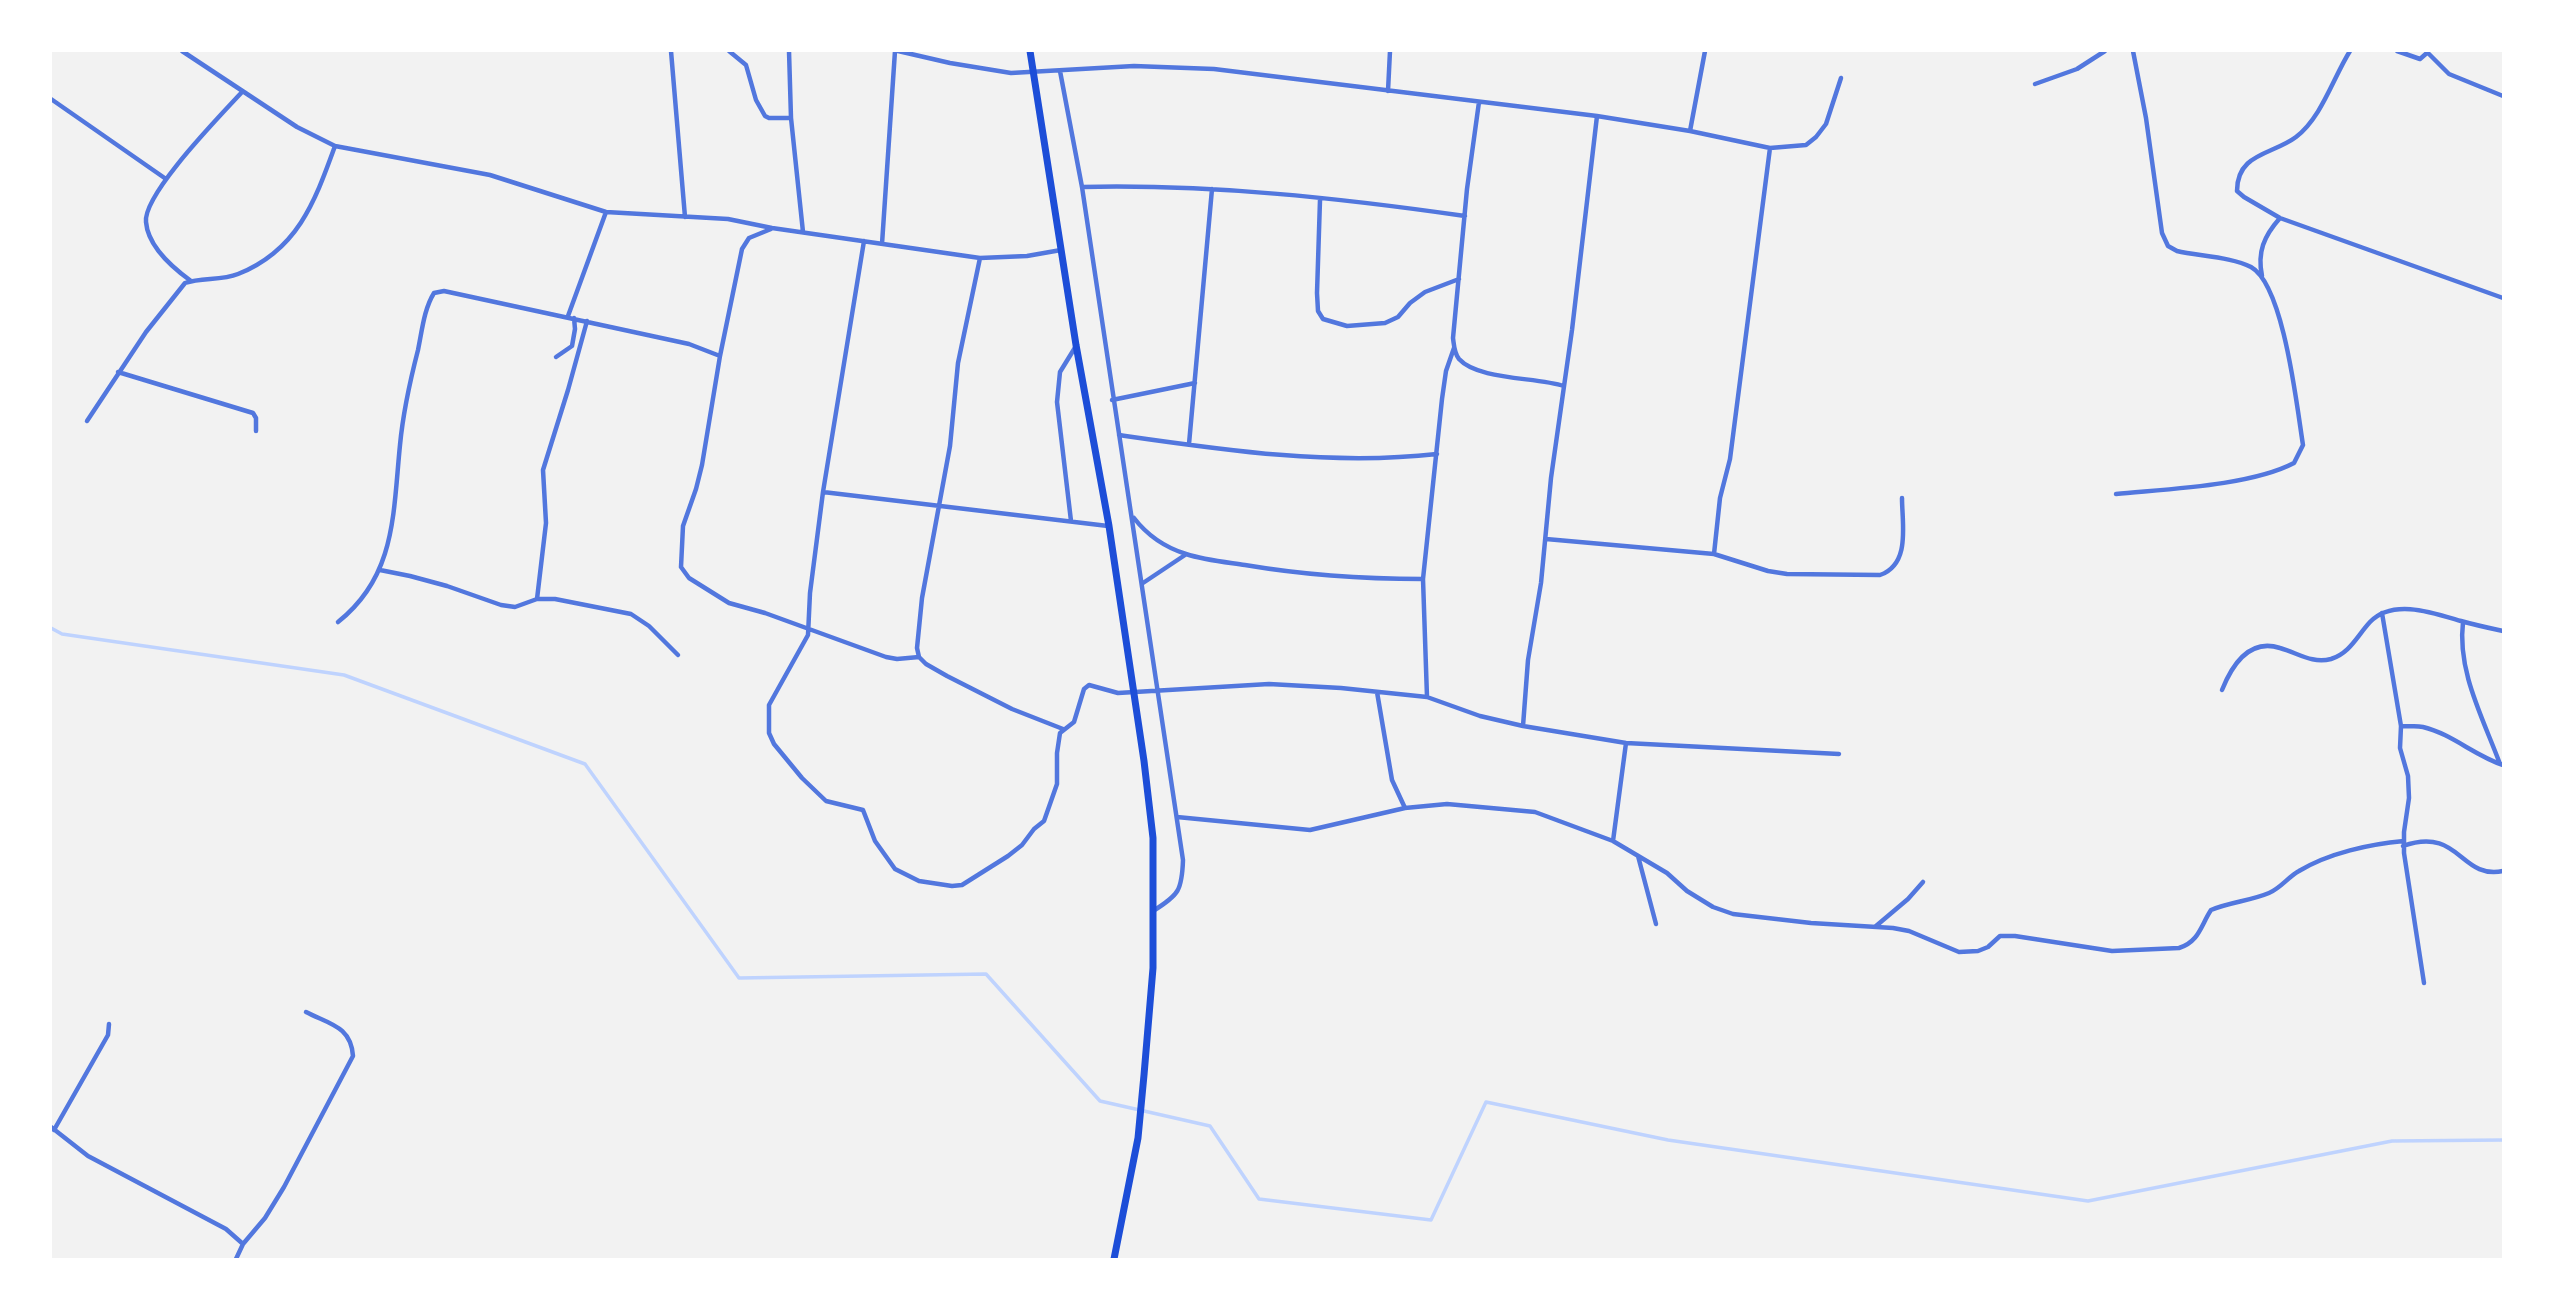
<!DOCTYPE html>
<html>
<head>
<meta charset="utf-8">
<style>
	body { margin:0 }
	#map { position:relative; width:2554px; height:1310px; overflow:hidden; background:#f2f2f2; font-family:"Fira Sans Condensed",sans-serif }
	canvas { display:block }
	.frame { position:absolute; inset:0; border:52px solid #fff; pointer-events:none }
</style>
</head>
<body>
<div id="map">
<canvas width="2554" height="1310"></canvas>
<div class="frame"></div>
</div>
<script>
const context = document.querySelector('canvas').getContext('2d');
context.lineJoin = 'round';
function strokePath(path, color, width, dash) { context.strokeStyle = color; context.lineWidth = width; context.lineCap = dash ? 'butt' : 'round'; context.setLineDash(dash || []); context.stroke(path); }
strokePath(new Path2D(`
	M 51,628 L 62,634 L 344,675 L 585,764 L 739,978 L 986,974 L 1100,1101 L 1210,1126 L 1259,1199 L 1431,1220 L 1486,1102 L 1668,1140 L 2088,1201 L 2392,1141 L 2503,1140`), '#bfd3fe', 3.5);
strokePath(new Path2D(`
	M 182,51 L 297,127 L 335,146 L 490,175 L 606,212 L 728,219 L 772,228 L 980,258 L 1027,256 L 1061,250
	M 671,51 L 685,217
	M 729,51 L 746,65 L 756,100 L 765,116 L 769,118 L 791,118
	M 789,51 L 791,118 L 803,232
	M 898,51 L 950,63 L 1011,73 L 1134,66 L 1214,69 L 1597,116 L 1690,131 L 1770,148 L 1806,145 L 1816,137 L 1826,124 L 1841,78
	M 2350,51 C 2333,78 2322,117 2296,137 C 2272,155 2237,153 2237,191 L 2244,197 L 2280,218 L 2503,298
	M 2397,51 L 2420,59 L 2428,52
	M 2428,53 L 2449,74 L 2503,96
	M 1060,71 L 1082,187 L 1183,860 C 1182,890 1179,895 1153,911
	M 2035,84 L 2077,69 L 2105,51
	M 1388,91 L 1390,51
	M 51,99 L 166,179
	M 1479,102 L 1467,189 L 1453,338 C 1454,345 1454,353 1459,359 C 1478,380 1536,377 1564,386
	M 1690,131 L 1705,51
	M 1082,187 C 1210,184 1339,198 1465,216
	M 1320,200 L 1317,293 L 1318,311 L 1323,319 L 1347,326 L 1385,323 L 1398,317 L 1410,303 L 1425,292 L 1459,279
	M 771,229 L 749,238 L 742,249 L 720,356 L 702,465 L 696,489 L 683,526 L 681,567 L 689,578 L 729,603 L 765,613 L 886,657 L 897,659 L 919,657
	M 864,241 L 823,492 L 810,593 L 808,635 L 769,705 L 769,733 L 774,744 L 802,778 L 826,801 L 863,810 L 875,841 L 895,869 L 919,881 L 952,886 L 962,885 L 1008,856 L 1022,845 L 1034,829 L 1044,821 L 1057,784 L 1057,753 L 1060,733 L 1074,722 L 1084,689 L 1089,685 L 1118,693 L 1269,684 L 1341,688 L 1427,697 L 1480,716 L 1523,726 L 1626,743 L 1839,754
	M 882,244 L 895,51
	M 980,258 L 958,363 L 950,446 L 922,598 L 917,648 L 919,657 L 926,664 L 947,676 L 1012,709 L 1063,729
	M 2262,276 C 2257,252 2264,236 2280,218
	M 191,281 C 173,268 148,247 146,222 C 143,194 221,115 242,92
	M 568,316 L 606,212
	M 556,357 L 572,346 L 575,329 L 574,318
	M 118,372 L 253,413 L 256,418 L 256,431
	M 1112,400 L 1195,383
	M 87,421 L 146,332 L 185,283 C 202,277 221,281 238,274 C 298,250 315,201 335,146
	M 1119,435 C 1223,450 1331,466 1437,454
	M 1189,444 L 1212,189
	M 823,492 L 1108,526
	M 2116,494 C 2166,489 2250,486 2294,463 L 2303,445 C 2297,408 2284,285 2251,267 C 2232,257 2198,256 2177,251 L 2168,246 L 2162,233 L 2146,118 L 2133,51
	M 1134,518 C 1147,535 1164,547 1186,554 C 1204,560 1225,562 1245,565 C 1304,575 1363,579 1423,579
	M 1071,521 L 1057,402 L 1060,372 L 1076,346
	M 1546,539 L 1714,554 L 1720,498 L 1730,459 L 1770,148
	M 1714,554 L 1768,571 L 1787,574 L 1880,575 C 1911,564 1902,524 1902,498
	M 380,570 L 410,576 L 447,586 L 501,605 L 515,607 L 537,599 L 555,599 L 631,614 L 649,626 L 678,655
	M 1143,583 L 1185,555
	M 537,599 L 546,523 L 543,470 L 568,390 L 587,321
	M 2382,613 L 2401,726 L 2400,748 L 2408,776 L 2409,798 L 2404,832 L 2404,853 L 2424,983
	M 338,622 C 396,576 393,514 400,445 C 403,413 410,381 418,350 C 422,331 424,309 434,293 L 444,291 L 689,344 L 720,356
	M 2463,622 C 2457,671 2483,718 2500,764
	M 2222,690 C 2232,665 2249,638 2280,648 C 2298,653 2312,664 2331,659 C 2350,653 2357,636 2370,622 C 2393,598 2434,613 2461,621 C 2475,625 2489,628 2503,631
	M 1377,692 L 1392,780 L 1405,808
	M 1427,697 L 1423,579 L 1442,399 L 1446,371 L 1454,348
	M 1523,726 L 1528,660 L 1541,583 L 1551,478 L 1572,330 L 1597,116
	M 2401,726 C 2408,726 2416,726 2423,727 C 2452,734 2475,756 2503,765
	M 1177,817 L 1310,830 L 1405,808 L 1447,804 L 1535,812 L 1613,841 L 1667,873 L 1687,891 L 1713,907 L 1733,914 L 1811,923 L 1893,928 L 1909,931 L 1959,952 L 1978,951 L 1988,947 L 2000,936 L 2015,936 L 2112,951 L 2179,948 C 2199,942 2201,925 2211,910 C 2230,902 2250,901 2269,893 C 2281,888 2288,877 2299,871 C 2329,853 2370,844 2404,841
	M 1613,841 L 1626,743
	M 2403,846 C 2460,826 2460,880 2503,871
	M 1638,856 L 1656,924
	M 1876,926 L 1908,899 L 1923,882
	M 51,1127 L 88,1156 L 226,1229 L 243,1244
	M 54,1130 L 108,1035 L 109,1024
	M 236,1259 L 243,1244 L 265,1218 L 284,1187 L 353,1056 C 351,1026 329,1024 306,1012`), '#5277de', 4.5);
strokePath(new Path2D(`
	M 1030,51 L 1076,345 L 1109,526 L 1144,761 L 1153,838 L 1153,968 L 1144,1075 L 1138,1138 L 1114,1259`), '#1d4ed8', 7);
</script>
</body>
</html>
